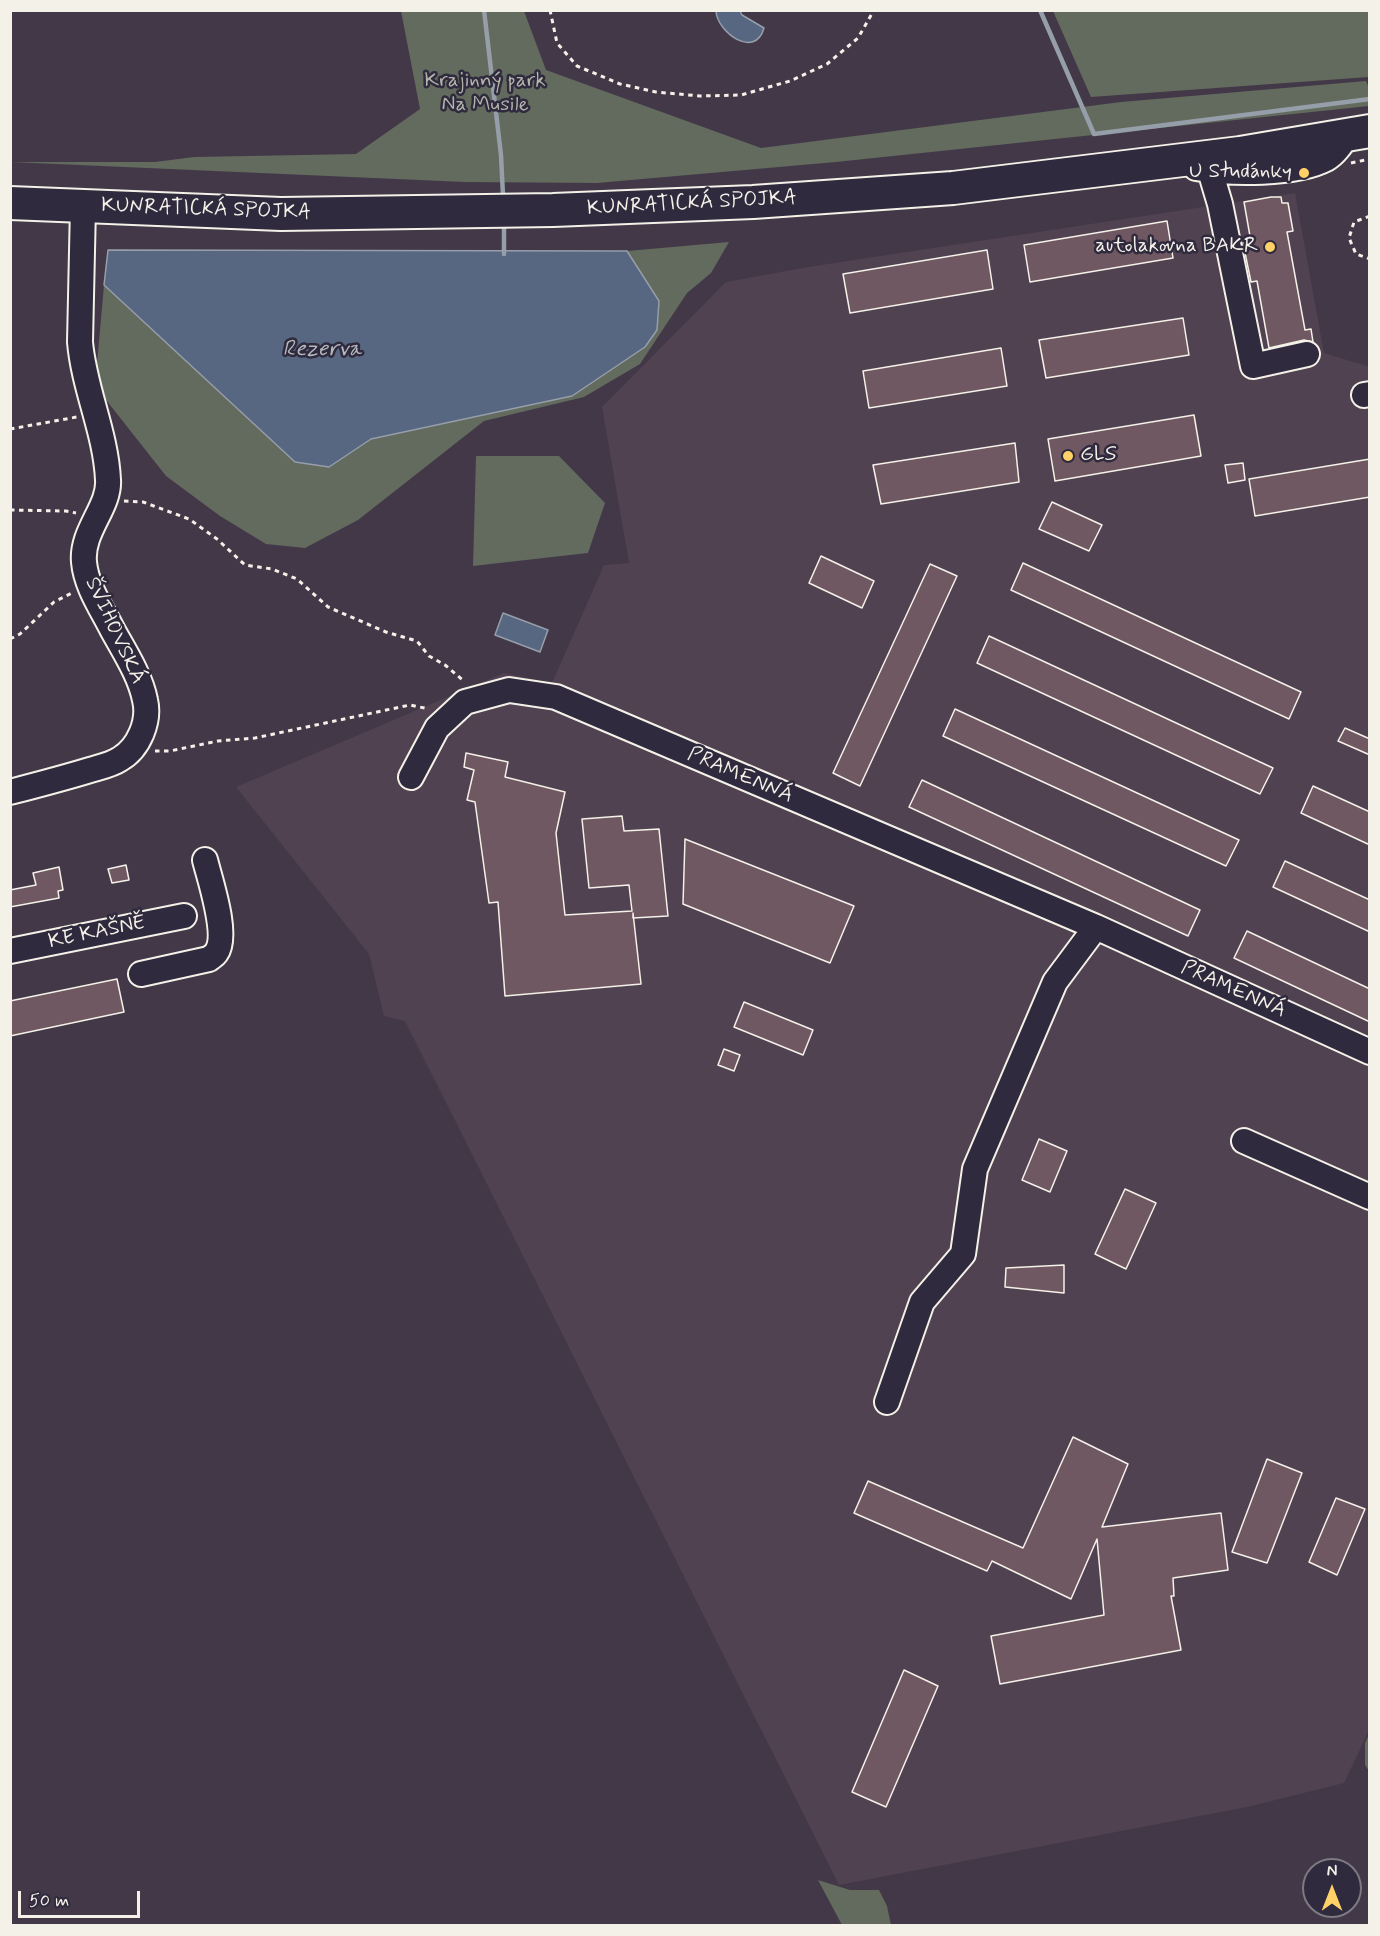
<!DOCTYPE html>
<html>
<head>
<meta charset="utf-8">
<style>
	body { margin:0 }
	#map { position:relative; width:1380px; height:1936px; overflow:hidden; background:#423848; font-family:Mynerve,sans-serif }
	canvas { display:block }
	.frame { position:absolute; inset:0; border:12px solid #f4f1e8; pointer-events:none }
	.north { position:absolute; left:1302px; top:1858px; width:60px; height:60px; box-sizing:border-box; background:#2f2a3d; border:2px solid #7e7a81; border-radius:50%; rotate:0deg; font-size:16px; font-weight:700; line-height:24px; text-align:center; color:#f4f1e8 }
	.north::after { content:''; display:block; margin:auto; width:21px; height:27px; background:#ffd166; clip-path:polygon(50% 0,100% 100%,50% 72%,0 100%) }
	.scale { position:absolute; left:18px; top:1891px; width:122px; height:27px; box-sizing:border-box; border:3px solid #f4f1e8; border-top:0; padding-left:8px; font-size:18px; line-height:21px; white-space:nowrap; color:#f4f1e8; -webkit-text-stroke:4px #2f2a3d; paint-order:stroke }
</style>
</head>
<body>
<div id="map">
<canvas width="1380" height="1936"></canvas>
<div class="frame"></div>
<div class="north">N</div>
<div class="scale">50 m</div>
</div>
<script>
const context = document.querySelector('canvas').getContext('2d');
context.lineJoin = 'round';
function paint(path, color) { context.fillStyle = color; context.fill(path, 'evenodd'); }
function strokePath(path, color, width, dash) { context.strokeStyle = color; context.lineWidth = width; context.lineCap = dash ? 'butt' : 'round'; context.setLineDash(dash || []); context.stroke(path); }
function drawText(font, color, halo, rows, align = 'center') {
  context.font = font + ' Mynerve,sans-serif'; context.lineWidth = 5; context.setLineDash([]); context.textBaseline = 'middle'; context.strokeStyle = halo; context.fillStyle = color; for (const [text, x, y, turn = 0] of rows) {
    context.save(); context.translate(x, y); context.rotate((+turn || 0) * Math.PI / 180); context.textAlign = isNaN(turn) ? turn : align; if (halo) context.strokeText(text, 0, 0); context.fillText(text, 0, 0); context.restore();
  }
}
paint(new Path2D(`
	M 1295,193 L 1324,353 L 1370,367 L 1370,1728 L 1344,1783 L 1247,1807 L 839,1885 L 405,1021 L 384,1016 L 369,954 L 236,787 L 504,673 L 552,683 L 604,565 L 629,563 L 602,407 L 726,282 L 808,267 Z`), '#504250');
paint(new Path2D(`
	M 401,11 L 524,11 L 546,70 L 761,148 L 1121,102 L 1366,81 L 1369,88 L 1369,106 L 836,162 L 597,183 L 464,182 L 11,162 L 155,162 L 194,157 L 356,154 L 420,109 Z
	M 1053,11 L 1369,11 L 1369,77 L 1091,97 Z
	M 729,242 L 711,273 L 687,293 L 640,364 L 584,397 L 484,421 L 358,520 L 305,548 L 266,544 L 220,516 L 166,476 L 95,386 L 104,285 L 295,462 L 329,467 L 370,439 L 572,396 L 659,300 L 627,251 Z
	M 476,456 L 559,456 L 605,503 L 588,553 L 473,566 Z
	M 1369,1734 L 1370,1771 L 1369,1771 L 1365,1765 L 1365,1743 Z
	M 818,1880 L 850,1890 L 879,1890 L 887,1906 L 891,1925 L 842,1925 Z`), '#636a5e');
const water = new Path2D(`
	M 716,11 L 740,11 L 742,15 L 764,28 C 755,60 717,32 716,11 Z
	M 108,250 L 627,251 L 659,301 L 657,330 L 645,347 L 572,396 L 371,439 L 329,467 L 295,462 L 104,285 Z
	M 503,613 L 548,630 L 540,652 L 495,635 Z`);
paint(water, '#576681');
strokePath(water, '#969eaa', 1.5);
strokePath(new Path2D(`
	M 484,10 L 501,155 L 503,196
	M 1040,10 L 1094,134 L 1370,99
	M 504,225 L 504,254`), '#969eaa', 4.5);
const building = new Path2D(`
	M 1271,197 L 1281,197 L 1282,203 L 1288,203 L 1293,231 L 1287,232 L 1305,330 L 1311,329 L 1313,342 L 1304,340 L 1269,348 L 1257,281 L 1251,282 L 1243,243 L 1251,242 L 1244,202 Z
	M 1167,221 L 1173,258 L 1030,282 L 1024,245 Z
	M 987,250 L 993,289 L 850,313 L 843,274 Z
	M 1183,318 L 1189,355 L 1046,378 L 1039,340 Z
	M 1001,348 L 1007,386 L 869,408 L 863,371 Z
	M 1194,415 L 1201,456 L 1055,481 L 1048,439 Z
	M 1015,443 L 1019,482 L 881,504 L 873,465 Z
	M 1370,459 L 1370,497 L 1255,516 L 1249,479 Z
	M 1243,463 L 1245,480 L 1228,483 L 1225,465 Z
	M 1052,502 L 1102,525 L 1089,551 L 1039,529 Z
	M 821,556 L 874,581 L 862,608 L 809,583 Z
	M 1023,563 L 1301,692 L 1289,719 L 1011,590 Z
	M 930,564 L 957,576 L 860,786 L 833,773 Z
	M 989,636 L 1273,768 L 1260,794 L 977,663 Z
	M 955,709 L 1239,840 L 1226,866 L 943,736 Z
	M 1345,728 L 1370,739 L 1370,755 L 1338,741 Z
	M 466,753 L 508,762 L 505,777 L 565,792 L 556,833 L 565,915 L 632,911 L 629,885 L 589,888 L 582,819 L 622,816 L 624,831 L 659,829 L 668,916 L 633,918 L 633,913 L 641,984 L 505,996 L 498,902 L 489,903 L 475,802 L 467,800 L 474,770 L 464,767 Z
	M 922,780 L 1200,910 L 1188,936 L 909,807 Z
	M 1313,786 L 1370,812 L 1370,845 L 1301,813 Z
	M 685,839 L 854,906 L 830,963 L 683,904 Z
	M 1285,861 L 1370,900 L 1370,932 L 1273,887 Z
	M 126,865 L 129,880 L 112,883 L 108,869 Z
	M 59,867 L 63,890 L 58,891 L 59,898 L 10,907 L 10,890 L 36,885 L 33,873 Z
	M 1247,931 L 1370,989 L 1370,1022 L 1234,958 Z
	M 117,979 L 124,1012 L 10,1036 L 10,1001 Z
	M 744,1002 L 813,1030 L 803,1055 L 734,1027 Z
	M 724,1049 L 740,1055 L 734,1071 L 718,1065 Z
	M 1039,1139 L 1067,1151 L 1050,1192 L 1022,1180 Z
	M 1125,1189 L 1156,1203 L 1126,1269 L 1095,1254 Z
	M 1064,1265 L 1064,1293 L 1005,1287 L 1006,1268 Z
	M 1073,1437 L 1128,1464 L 1102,1527 L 1221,1513 L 1228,1570 L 1173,1578 L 1174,1596 L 1171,1596 L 1181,1650 L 1000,1684 L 991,1636 L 1104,1615 L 1097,1539 L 1071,1599 L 992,1561 L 987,1571 L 854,1513 L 868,1481 L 1023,1548 Z
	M 1267,1459 L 1302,1473 L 1267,1563 L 1232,1552 Z
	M 1336,1498 L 1365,1509 L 1337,1575 L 1309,1562 Z
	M 904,1670 L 938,1686 L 886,1807 L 852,1792 Z`);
paint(building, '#705862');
strokePath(building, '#f4f1e8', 1.5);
const minor = new Path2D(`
	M 1206,157 L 1220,204 L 1253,366 L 1307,354
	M 1196,168 C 1230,174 1296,175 1326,159 C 1336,153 1342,143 1348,134
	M 1364,395 L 1370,394
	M 411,777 L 437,728 L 465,702 L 509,690 L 556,697 L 1096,927 L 1370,1052
	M 10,792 C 37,785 64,778 90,770 C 100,767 111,765 120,759 C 139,748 150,721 145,700 C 140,675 124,651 112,629 C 102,609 86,586 84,562 C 81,531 110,507 108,480 C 106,433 84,389 80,342 L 83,206
	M 10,951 L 184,916
	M 141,974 L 209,959 C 211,957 214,956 216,953 C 229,936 210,880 205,860
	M 1244,1141 L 1370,1197
	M 887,1402 L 922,1302 L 963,1254 L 975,1169 L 1055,982 L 1096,927`);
const major = new Path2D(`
	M 10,203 L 281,214 L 553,210 L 753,202 L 953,188 L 1240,153 L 1370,131`);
strokePath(minor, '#f4f1e8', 28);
strokePath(major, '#f4f1e8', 36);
strokePath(new Path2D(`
	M 550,10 L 557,43 L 577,66 L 620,84 L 656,92 L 700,96 L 741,95 L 790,81 L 827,64 L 858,38 L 874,10
	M 1351,163 L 1370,159
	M 1370,216 L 1354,222 L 1349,238 L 1356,254 L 1370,259
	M 10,429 L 77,417
	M 124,501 L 143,502 L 189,519 L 217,539 L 245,565 L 272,569 L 297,579 L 328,607 L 386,632 L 417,641 L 429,656 L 445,665 L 465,682
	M 10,510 L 66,511 L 76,513
	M 10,639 L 20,634 L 54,602 L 74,592
	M 155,751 L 170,751 L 218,741 L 255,738 L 410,705 L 429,709`), '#f4f1e8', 3, [4.5, 4.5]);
strokePath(minor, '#2f2a3d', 24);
strokePath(major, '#2f2a3d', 32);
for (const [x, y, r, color] of [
	[1304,173,6,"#ffd166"],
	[1270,247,6,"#ffd166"],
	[1068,456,6,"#ffd166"]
]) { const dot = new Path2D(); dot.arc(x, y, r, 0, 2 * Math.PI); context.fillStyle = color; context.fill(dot); strokePath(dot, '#2f2a3d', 2); }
drawText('21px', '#b3b4aa', '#2f2a3d', [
	["Krajinný park",485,82],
	["Na Musile",485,106]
]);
drawText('21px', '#f4f1e8', '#2f2a3d', [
	["U Studánky",1292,173],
	["autolakovna BAKR",1258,247],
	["GLS",1080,456,"left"]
], 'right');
drawText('21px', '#f4f1e8', '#2f2a3d', [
	["KUNRATICKÁ SPOJKA",692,204,-3],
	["KUNRATICKÁ SPOJKA",206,210,2],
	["ŠVIHOVSKÁ",114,631,65],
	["PRAMENNÁ",740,776,23],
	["KE KAŠNĚ",97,933,-12],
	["PRAMENNÁ",1233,990,24]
]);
drawText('italic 22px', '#b5b9bf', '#2f2a3d', [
	["Rezerva",322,350]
]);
</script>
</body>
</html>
